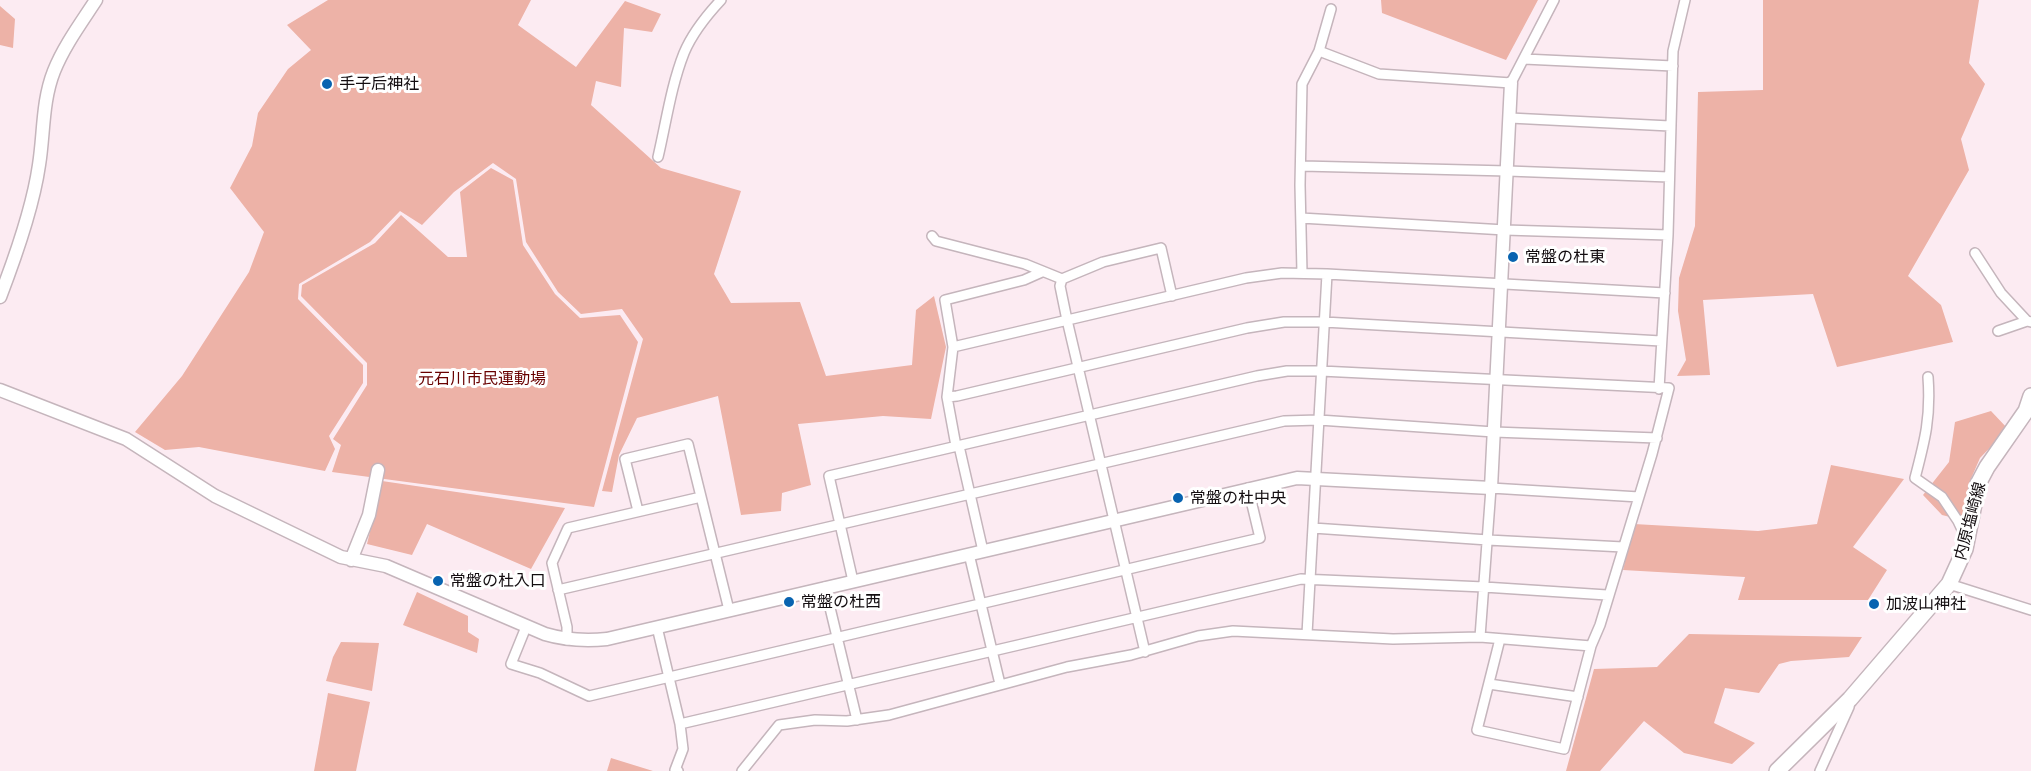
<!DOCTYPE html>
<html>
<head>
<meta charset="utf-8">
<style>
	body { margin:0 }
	canvas { display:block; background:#fcebf2 }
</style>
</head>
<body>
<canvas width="2031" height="771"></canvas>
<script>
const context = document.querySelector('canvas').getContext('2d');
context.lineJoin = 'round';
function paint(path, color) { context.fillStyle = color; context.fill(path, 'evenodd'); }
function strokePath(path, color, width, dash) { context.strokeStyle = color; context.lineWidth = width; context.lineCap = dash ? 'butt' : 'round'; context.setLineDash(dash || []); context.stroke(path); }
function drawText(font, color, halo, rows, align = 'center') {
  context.font = font + ' Lato,"Noto Sans JP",sans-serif'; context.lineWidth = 6; context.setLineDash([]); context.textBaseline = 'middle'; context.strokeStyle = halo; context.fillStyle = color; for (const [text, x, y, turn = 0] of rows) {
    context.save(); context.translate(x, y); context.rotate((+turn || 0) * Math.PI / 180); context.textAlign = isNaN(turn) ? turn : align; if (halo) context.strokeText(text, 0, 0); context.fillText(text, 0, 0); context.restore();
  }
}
paint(new Path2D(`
	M 328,0 L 531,0 L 518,25 L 576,67 L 625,1 L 661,14 L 652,32 L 624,28 L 621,87 L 596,81 L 591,105 L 661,168 L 741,191 L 714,274 L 731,303 L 800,302 L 826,376 L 912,365 L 916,310 L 934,296 L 946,347 L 931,419 L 883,416 L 798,424 L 811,485 L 782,493 L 781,511 L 741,515 L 718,396 L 637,418 L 619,455 L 612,492 L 602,491 L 643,339 L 622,309 L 581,314 L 558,292 L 526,242 L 516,179 L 493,163 L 454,192 L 422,225 L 400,211 L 370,242 L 299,284 L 298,299 L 363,365 L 363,383 L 329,436 L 335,449 L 325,471 L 199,447 L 165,450 L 135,432 L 182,376 L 249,272 L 264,232 L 230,188 L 252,146 L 258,113 L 288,69 L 311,50 L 287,25 Z
	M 1381,0 L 1538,0 L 1506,60 L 1382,13 Z
	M 1763,0 L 1979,0 L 1969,63 L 1985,84 L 1961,139 L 1969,170 L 1908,276 L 1941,305 L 1953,342 L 1837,367 L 1813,294 L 1703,300 L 1710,375 L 1677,376 L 1686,360 L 1678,311 L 1679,278 L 1695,226 L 1698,92 L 1763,90 Z
	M 0,6 L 15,19 L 13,48 L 0,45 Z
	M 491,168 L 513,180 L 523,245 L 555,294 L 580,318 L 620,315 L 638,342 L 594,507 L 332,472 L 341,445 L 333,439 L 367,385 L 367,363 L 301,296 L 302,285 L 375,243 L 401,215 L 448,257 L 467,257 L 460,192 Z
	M 1991,411 L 2008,429 L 1980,458 L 1970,481 L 1962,520 L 1942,515 L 1923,495 L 1949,462 L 1955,422 Z
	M 1831,465 L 1904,479 L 1853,547 L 1887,570 L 1868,600 L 1738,600 L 1745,577 L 1623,570 L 1634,524 L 1758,531 L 1817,524 Z
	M 382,481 L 565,508 L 531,569 L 427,524 L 412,555 L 367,544 Z
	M 417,592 L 468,616 L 468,632 L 479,639 L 477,653 L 403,625 Z
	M 1689,634 L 1862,637 L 1849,657 L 1791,661 L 1779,664 L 1759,693 L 1725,688 L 1714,723 L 1755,743 L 1732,764 L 1684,753 L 1644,721 L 1600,771 L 1566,771 L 1594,669 L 1657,667 Z
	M 341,642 L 379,643 L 372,691 L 326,681 L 333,657 Z
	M 328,693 L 370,702 L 356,771 L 314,771 Z
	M 611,758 L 653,771 L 607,771 Z`), '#edb2a7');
const minor = new Path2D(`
	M 1319,51 L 1379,74 L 1511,83 L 1554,0
	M 1524,59 L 1673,66
	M 1510,118 L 1670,126
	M 658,157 C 666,123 671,86 684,53 C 692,34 707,15 721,0
	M 1302,166 L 1508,171 L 1669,177
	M 1301,218 L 1505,230 L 1668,235
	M 932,236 L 936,241 L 1025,264 L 1062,279 L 1103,262 L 1161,248 L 1172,296
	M 1975,253 L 2001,293 L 2027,321 L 2031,322
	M 1302,273 L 1300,185 L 1302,84 L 1319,51 L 1331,9
	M 1062,279 L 1060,286 L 1067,320 L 1145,652
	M 1998,331 L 2027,321
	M 953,347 L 1246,278 L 1282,273 L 1327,274 L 1665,293
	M 1928,377 C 1931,417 1925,440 1915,478 L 1942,497 L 1958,521 L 1966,538
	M 1659,389 L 1668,235 L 1673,51 L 1685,0
	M 947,397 L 957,396 L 1247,328 L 1284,322 L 1324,322 L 1661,341
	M 956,446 L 947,397 L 953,347 L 945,300 L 1024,280 L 1042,272
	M 959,446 L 983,551
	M 638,511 L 625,459 L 688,444 L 729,610
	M 1313,528 L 1488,540 L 1623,547
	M 969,554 L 1000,684
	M 853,581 L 829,476 L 1257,376 L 1287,371 L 1321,371 L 1669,388 L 1652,454 L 1600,625 L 1591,646 L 1564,749 L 1477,730 L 1500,639
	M 1949,584 L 2031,610
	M 825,587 L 857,720
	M 558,590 L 1284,421 L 1319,420 L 1494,432 L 1657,438
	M 526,627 L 511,664 L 540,673 L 589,696 L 1260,538 L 1248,488
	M 657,627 L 680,724 L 683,749 L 675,770 L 678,771
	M 1307,634 L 1327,274
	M 1480,637 L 1491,488 L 1639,497
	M 567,640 L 567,627 L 552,563 L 568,528 L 701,497
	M 1489,684 L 1578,697
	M 680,724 L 1301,579 L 1484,587 L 1607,595
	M 742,771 L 779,725 L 815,720 L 847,721 L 889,715 L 1067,667 L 1131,655 L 1198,636 L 1233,631 L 1393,639 L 1480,637 L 1591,646
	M 1820,771 L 1849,707 L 1850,701`);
const tertiary = new Path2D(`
	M 0,297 C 15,258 33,207 39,165 C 44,134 42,101 54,71 C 64,46 81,23 96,0
	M 0,390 L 126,439 L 215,496 L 341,557 L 386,566 L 545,634 C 565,640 585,641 607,639 L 1297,478 L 1491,488 L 1511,83
	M 351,560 L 369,515 L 378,470`);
const primary = new Path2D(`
	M 1777,771 L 1850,699 L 1949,584 L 1965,549 L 1978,484 L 1987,467 L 2026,411 L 2031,396`);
strokePath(minor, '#c5b5bc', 12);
strokePath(tertiary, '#c5b5bc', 15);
strokePath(primary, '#c5b5bc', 18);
strokePath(minor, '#fff', 9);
strokePath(tertiary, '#fff', 12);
strokePath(primary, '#fff', 15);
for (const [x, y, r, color] of [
	[327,84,6,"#0863b0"],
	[1513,257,6,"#0863b0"],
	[1178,498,6,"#0863b0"],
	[438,581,6,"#0863b0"],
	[789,602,6,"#0863b0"],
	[1874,604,6,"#0863b0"]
]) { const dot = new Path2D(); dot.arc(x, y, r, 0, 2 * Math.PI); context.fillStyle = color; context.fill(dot); strokePath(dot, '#fff', 2); }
drawText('16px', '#130d10', '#fff', [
	["手子后神社",339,84],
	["常盤の杜東",1525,257],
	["常盤の杜中央",1190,498],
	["常盤の杜入口",450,581],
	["常盤の杜西",801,602],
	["加波山神社",1886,604]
], 'left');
drawText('16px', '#690100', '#fff', [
	["元石川市民運動場",482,379]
]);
drawText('16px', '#130d10', '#fff', [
	["内原塩崎線",1970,521,-75]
]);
</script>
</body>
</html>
